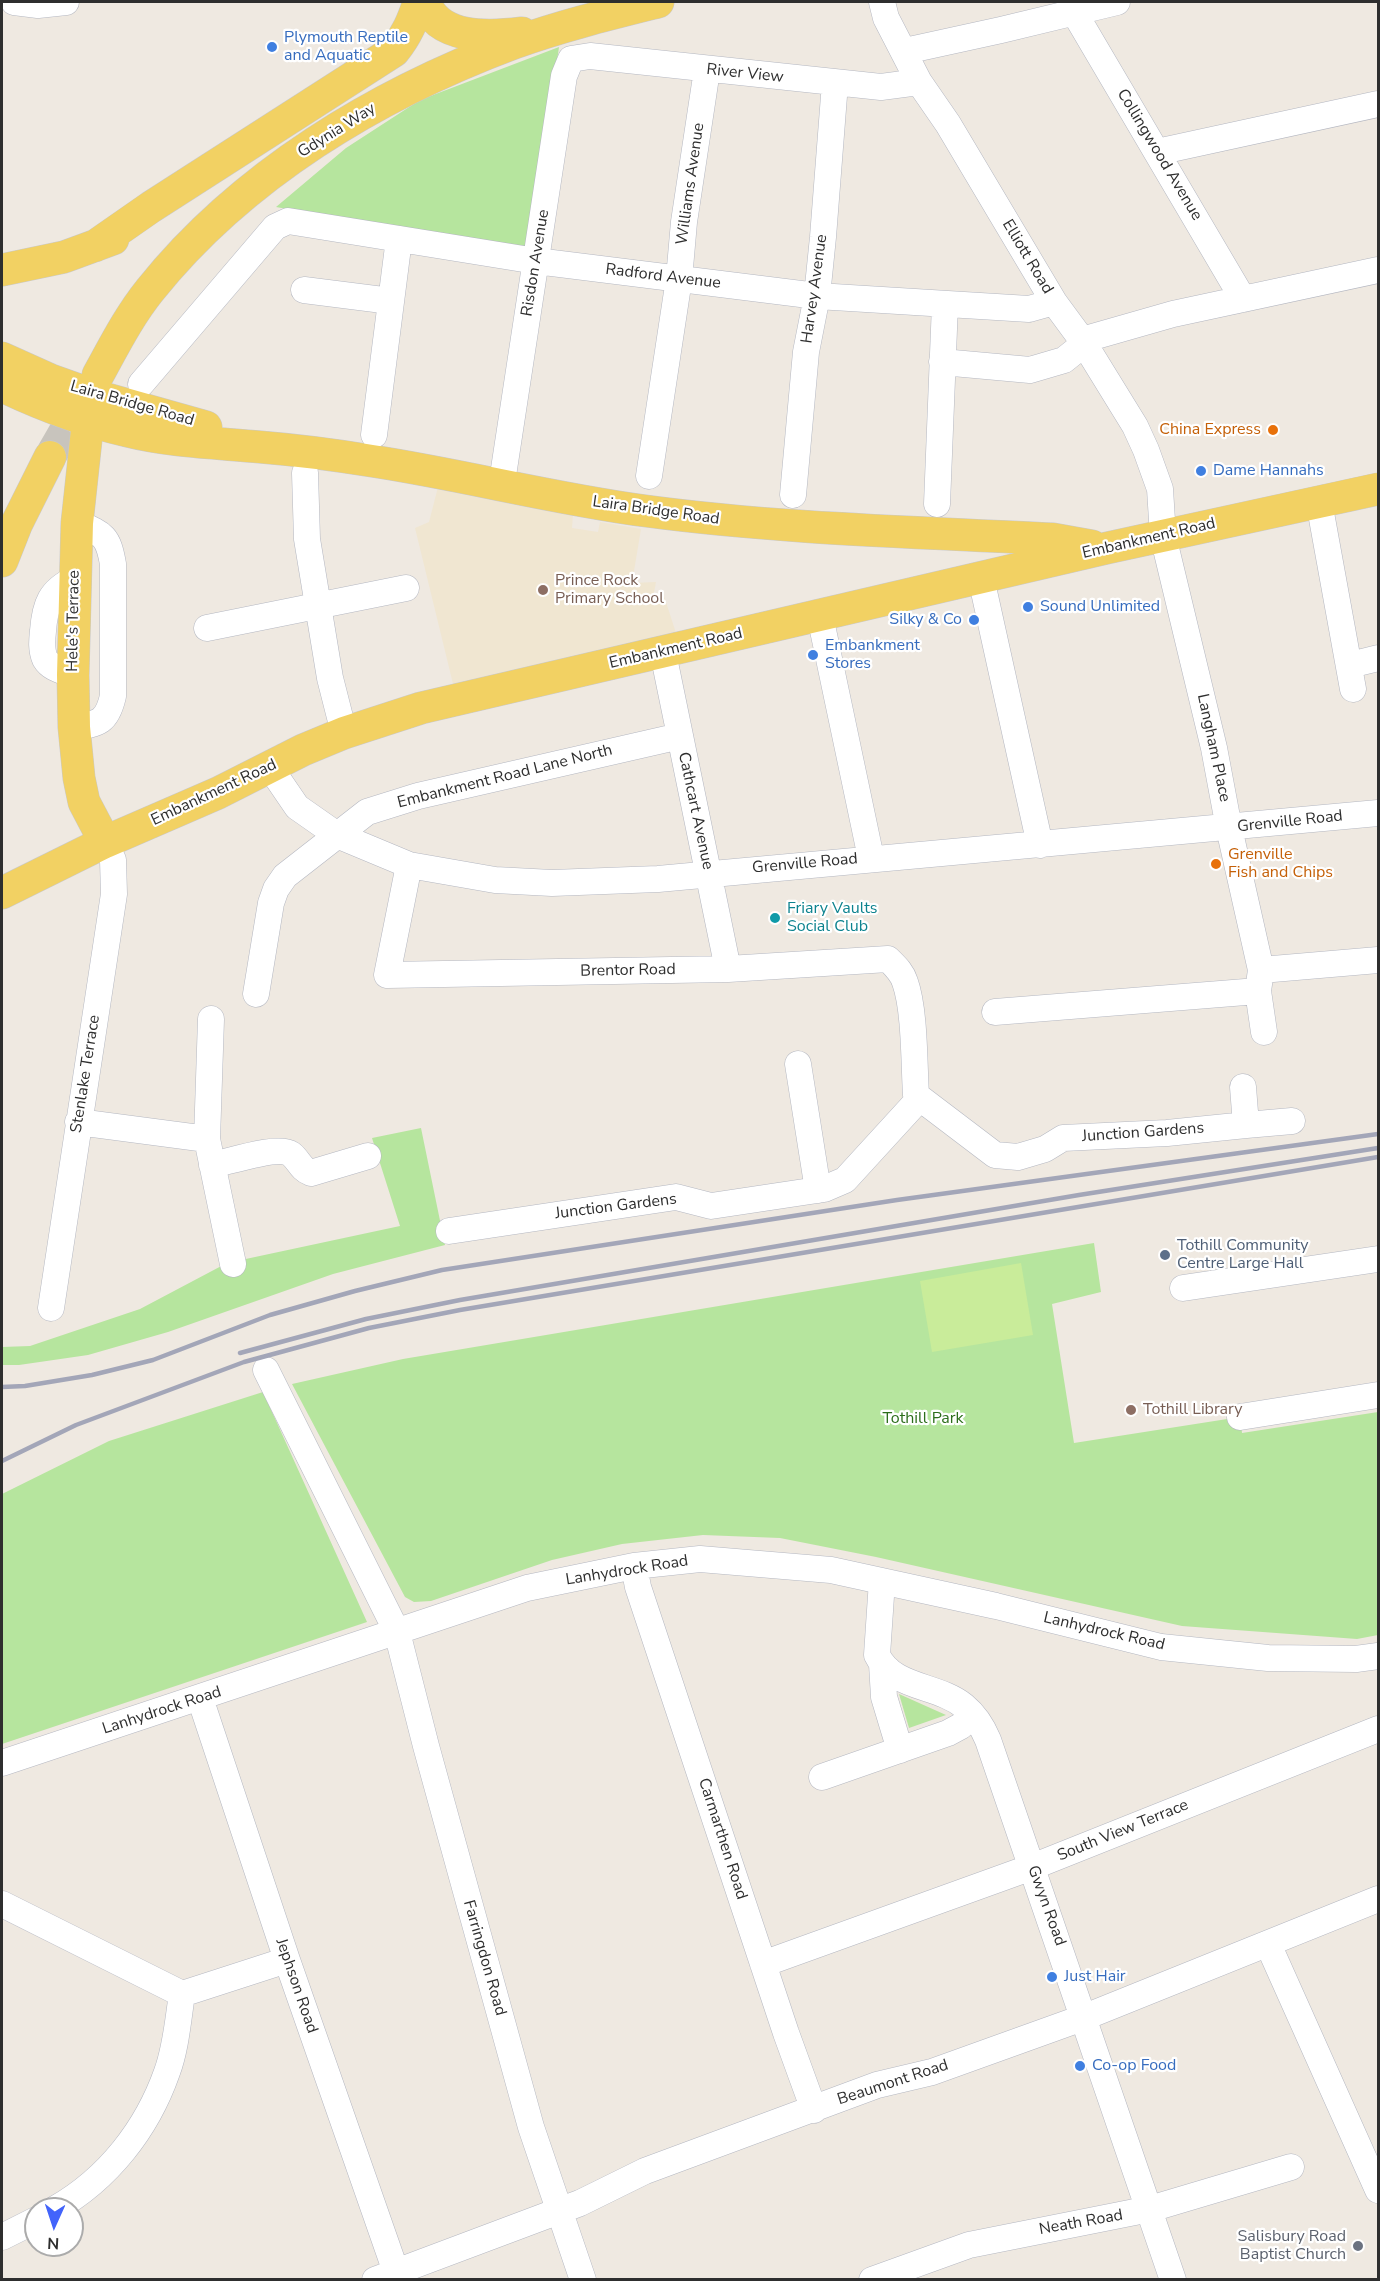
<!DOCTYPE html>
<html>
<head>
<meta charset="utf-8">
<style>
	body { margin:0 }
	#map { position:relative; width:1380px; height:2281px; overflow:hidden; background:#efe9e1; font-family:"Nunito Sans",sans-serif }
	canvas { display:block }
	.frame { position:absolute; inset:0; border:3px solid #2e2e2e; pointer-events:none }
	.north { position:absolute; left:24px; top:2197px; width:60px; height:60px; box-sizing:border-box; background:#fff; border:2px solid #ababab; border-radius:50%; rotate:183deg; font-size:16px; font-weight:700; line-height:24px; text-align:center; color:#2e2e2e }
	.north::after { content:''; display:block; margin:auto; width:21px; height:27px; background:#4264fb; clip-path:polygon(50% 0,100% 100%,50% 72%,0 100%) }
</style>
</head>
<body>
<div id="map">
<canvas width="1380" height="2281"></canvas>
<div class="frame"></div>
<div class="north">N</div>
</div>
<script>
const context = document.querySelector('canvas').getContext('2d');
context.lineJoin = 'round';
function paint(path, color) { context.fillStyle = color; context.fill(path, 'evenodd'); }
function strokePath(path, color, width, dash) { context.strokeStyle = color; context.lineWidth = width; context.lineCap = dash ? 'butt' : 'round'; context.setLineDash(dash || []); context.stroke(path); }
function drawText(font, color, halo, rows, align = 'center') {
  context.font = font + ' "Nunito Sans",sans-serif'; context.lineWidth = 4.5; context.setLineDash([]); context.textBaseline = 'middle'; context.strokeStyle = halo; context.fillStyle = color; for (const [text, x, y, turn = 0] of rows) {
    context.save(); context.translate(x, y); context.rotate((+turn || 0) * Math.PI / 180); context.textAlign = isNaN(turn) ? turn : align; if (halo) context.strokeText(text, 0, 0); context.fillText(text, 0, 0); context.restore();
  }
}
paint(new Path2D(`
	M 438,487 L 573,514 L 572,528 L 598,532 L 600,522 L 641,529 L 632,583 L 656,582 L 653,598 L 664,596 L 676,633 L 455,692 L 415,528 L 429,522 Z`), '#f0e6d1');
paint(new Path2D(`
	M 559,47 L 530,253 L 276,207 L 346,148 L 420,100 Z
	M 421,1128 L 445,1245 L 333,1274 L 168,1332 L 88,1355 L 19,1365 L 2,1365 L 2,1347 L 30,1346 L 140,1309 L 227,1263 L 400,1226 L 372,1138 Z
	M 1094,1243 L 1101,1292 L 1052,1304 L 1074,1443 L 1240,1417 L 1242,1433 L 1378,1412 L 1378,1635 L 1357,1639 L 1182,1626 L 876,1557 L 780,1538 L 703,1535 L 622,1544 L 552,1560 L 431,1601 L 414,1602 L 405,1597 L 292,1384 L 403,1359 Z
	M 263,1392 L 367,1622 L 2,1744 L 2,1494 L 109,1441 Z
	M 899,1694 L 946,1715 L 909,1728 Z`), '#b6e59e');
paint(new Path2D(`
	M 1021,1263 L 1033,1335 L 932,1352 L 920,1281 Z`), '#c9ec9a');
strokePath(new Path2D(`
	M 50,457 L 87,393`), '#c8c4bd', 32, [32, 16]);
const minor = new Path2D(`
	M 14,2 L 38,5 L 66,2
	M 882,2 L 886,18 L 919,82 L 948,124 L 1054,302 L 1082,340 L 1135,426 L 1146,450 L 1160,489 L 1163,536 L 1214,748 L 1229,828 L 1261,970 L 1258,991 L 1264,1032
	M 1074,12 L 1243,299
	M 905,51 L 1001,30 L 1117,2
	M 1157,152 L 1378,104
	M 304,290 L 391,301
	M 1082,340 L 1173,314 L 1378,270
	M 942,362 L 1030,370 L 1064,360 L 1084,344
	M 141,384 L 275,227 L 288,221 L 536,261 L 817,296 L 1029,309 L 1054,302
	M 374,435 L 399,239
	M 504,469 L 564,76 L 571,59 L 590,56 L 881,87 L 919,82
	M 305,473 L 307,539 L 330,678 L 344,733
	M 649,476 L 679,279 L 684,222 L 707,70
	M 793,495 L 806,352 L 817,296 L 823,237 L 835,83
	M 1319,502 L 1353,689
	M 937,504 L 945,304
	M 981,578 L 1040,845
	M 820,616 L 871,858
	M 207,628 L 406,588
	M 663,653 L 728,969
	M 1350,665 L 1378,658
	M 73,675 C 63,671 51,669 45,659 C 41,650 42,640 43,631 C 45,605 50,590 75,579
	M 74,727 C 99,724 107,722 113,696 L 113,564 C 108,535 103,534 77,523
	M 269,766 L 297,807 L 337,835 L 409,865 L 495,880 L 552,883 L 658,879 L 1378,813
	M 409,865 L 387,975 L 728,969 L 888,959 C 895,966 902,972 905,982 C 915,1010 914,1064 916,1095 L 995,1155 L 1018,1157 L 1045,1149 L 1063,1138 L 1167,1133 L 1246,1125 L 1243,1087
	M 1261,970 L 1378,960
	M 256,994 L 271,903 L 276,889 L 285,876 L 367,812 L 418,796 L 680,736
	M 995,1012 L 1258,991
	M 211,1019 L 207,1139 L 233,1264
	M 798,1064 L 818,1190
	M 78,1122 L 207,1139
	M 1246,1125 L 1292,1121
	M 212,1165 C 228,1162 278,1145 291,1154 C 299,1160 300,1169 311,1173 L 368,1156
	M 449,1231 L 676,1197 L 711,1206 L 824,1189 L 845,1180 L 920,1098
	M 1183,1288 L 1378,1259
	M 51,1308 L 114,894 L 113,860 L 105,842
	M 266,1370 L 397,1632 L 426,1746 L 531,2127 L 583,2280
	M 1240,1417 L 1378,1395
	M 634,1566 L 638,1587 L 786,2033 L 814,2110
	M 882,1581 L 877,1655 C 893,1689 937,1684 964,1706 C 975,1715 983,1728 988,1740 L 1173,2280
	M 882,1664 L 884,1697 L 900,1750
	M 200,1698 L 287,1960 L 396,2272
	M 2,1763 L 527,1588 L 634,1566 L 700,1559 L 831,1570 L 996,1606 L 1161,1647 L 1268,1658 L 1356,1659 L 1378,1656
	M 822,1777 L 948,1733 L 961,1726 L 972,1715
	M 2,1904 L 182,1994 L 287,1960
	M 1268,1944 L 1378,2190
	M 763,1964 L 1032,1867 L 1378,1729
	M 55,2209 C 108,2179 147,2129 167,2072 C 176,2048 178,2020 182,1994
	M 2,2237 L 36,2220
	M 375,2280 L 580,2203 L 645,2171 L 877,2085 L 932,2072 L 1085,2017 L 1378,1899
	M 872,2280 L 969,2245 L 1150,2209 L 1291,2167`);
const major = new Path2D(`
	M 425,2 C 438,40 489,37 522,33
	M 95,246 L 151,207 L 394,51 C 407,35 413,20 419,2
	M 2,270 L 64,257 L 113,239
	M 2,358 L 51,380 L 96,396 L 206,427
	M 98,375 C 114,346 129,316 150,290 C 242,175 377,94 514,43 C 561,26 610,14 658,2
	M 2,386 C 42,405 84,421 127,431 C 171,442 216,443 260,447 C 297,450 335,455 372,461 C 464,475 554,499 646,511 C 781,529 917,532 1053,539 L 1092,546
	M 96,396 L 88,421 L 77,523 L 73,675 L 74,727 L 79,778 L 84,802 L 105,842
	M 2,561 L 17,523 L 50,457
	M 2,893 L 105,842 L 218,793 L 303,750 L 344,733 L 421,708 L 1107,548 L 1378,489`);
strokePath(minor, '#b4b7c1', 27);
strokePath(major, '#c9c9c9', 33);
strokePath(minor, '#fff', 26);
strokePath(major, '#f2d163', 32);
strokePath(new Path2D(`
	M 240,1353 L 366,1319 L 460,1300 L 1079,1195 L 1378,1148
	M 2,1387 L 25,1386 L 92,1375 L 153,1360 L 270,1315 L 355,1291 L 442,1270 L 897,1200 L 1378,1134
	M 2,1461 L 76,1425 L 244,1362 L 369,1328 L 460,1310 L 1378,1157`), '#a3a6b8', 4.5);
for (const [x, y, r, color] of [
	[272,47,6,"#3f7fe0"],
	[1273,430,6,"#e8710a"],
	[1201,471,6,"#3f7fe0"],
	[543,590,6,"#8d6e63"],
	[1028,607,6,"#3f7fe0"],
	[974,620,6,"#3f7fe0"],
	[813,655,6,"#3f7fe0"],
	[1216,864,6,"#e8710a"],
	[775,918,6,"#0f9aa8"],
	[1165,1255,6,"#5c6f8a"],
	[1131,1410,6,"#8d6e63"],
	[1052,1977,6,"#3f7fe0"],
	[1080,2066,6,"#3f7fe0"],
	[1358,2246,6,"#6b7280"]
]) { const dot = new Path2D(); dot.arc(x, y, r, 0, 2 * Math.PI); context.fillStyle = color; context.fill(dot); strokePath(dot, '#fff', 2); }
drawText('16px', '#366cbe', '#fff', [
	["Plymouth Reptile",284,38],
	["and Aquatic",284,56],
	["Dame Hannahs",1213,471],
	["Sound Unlimited",1040,607],
	["Silky & Co",962,620,"right"],
	["Embankment",825,646],
	["Stores",825,664],
	["Just Hair",1064,1977],
	["Co-op Food",1092,2066]
], 'left');
drawText('16px', '#2e2e2e', '#fff', [
	["River View",745,74,6],
	["Gdynia Way",337,131,-32],
	["Collingwood Avenue",1159,155,59],
	["Williams Avenue",691,184,-82],
	["Elliott Road",1027,257,59],
	["Risdon Avenue",536,263,-81],
	["Radford Avenue",663,277,7],
	["Harvey Avenue",815,289,-82],
	["Laira Bridge Road",132,404,16],
	["Laira Bridge Road",656,511,8],
	["Embankment Road",1149,539,-13],
	["Hele's Terrace",74,621,-89],
	["Embankment Road",676,649,-13],
	["Langham Place",1213,748,78],
	["Embankment Road Lane North",505,777,-14],
	["Embankment Road",214,793,-25],
	["Cathcart Avenue",695,811,78],
	["Grenville Road",1290,822,-6],
	["Grenville Road",805,864,-5],
	["Brentor Road",628,971,-1],
	["Stenlake Terrace",86,1074,-81],
	["Junction Gardens",1143,1133,-4],
	["Junction Gardens",616,1207,-7],
	["Lanhydrock Road",627,1571,-9],
	["Lanhydrock Road",1104,1632,13],
	["Lanhydrock Road",162,1711,-18],
	["South View Terrace",1123,1831,-22],
	["Carmarthen Road",722,1839,72],
	["Gwyn Road",1046,1906,70],
	["Farringdon Road",484,1958,74],
	["Jephson Road",296,1986,71],
	["Beaumont Road",893,2083,-18],
	["Neath Road",1081,2223,-10]
]);
drawText('16px', '#c56008', '#fff', [
	["China Express",1261,430],
	["Grenville",1228,855,"left"],
	["Fish and Chips",1228,873,"left"]
], 'right');
drawText('16px', '#785e54', '#fff', [
	["Prince Rock",555,581],
	["Primary School",555,599],
	["Tothill Library",1143,1410]
], 'left');
drawText('16px', '#0d838f', '#fff', [
	["Friary Vaults",787,909],
	["Social Club",787,927]
], 'left');
drawText('16px', '#4e5e75', '#fff', [
	["Tothill Community",1177,1246],
	["Centre Large Hall",1177,1264]
], 'left');
drawText('16px', '#2c6e1b', '#fff', [
	["Tothill Park",923,1419]
]);
drawText('16px', '#5b616d', '#fff', [
	["Salisbury Road",1346,2237],
	["Baptist Church",1346,2255]
], 'right');
</script>
</body>
</html>
